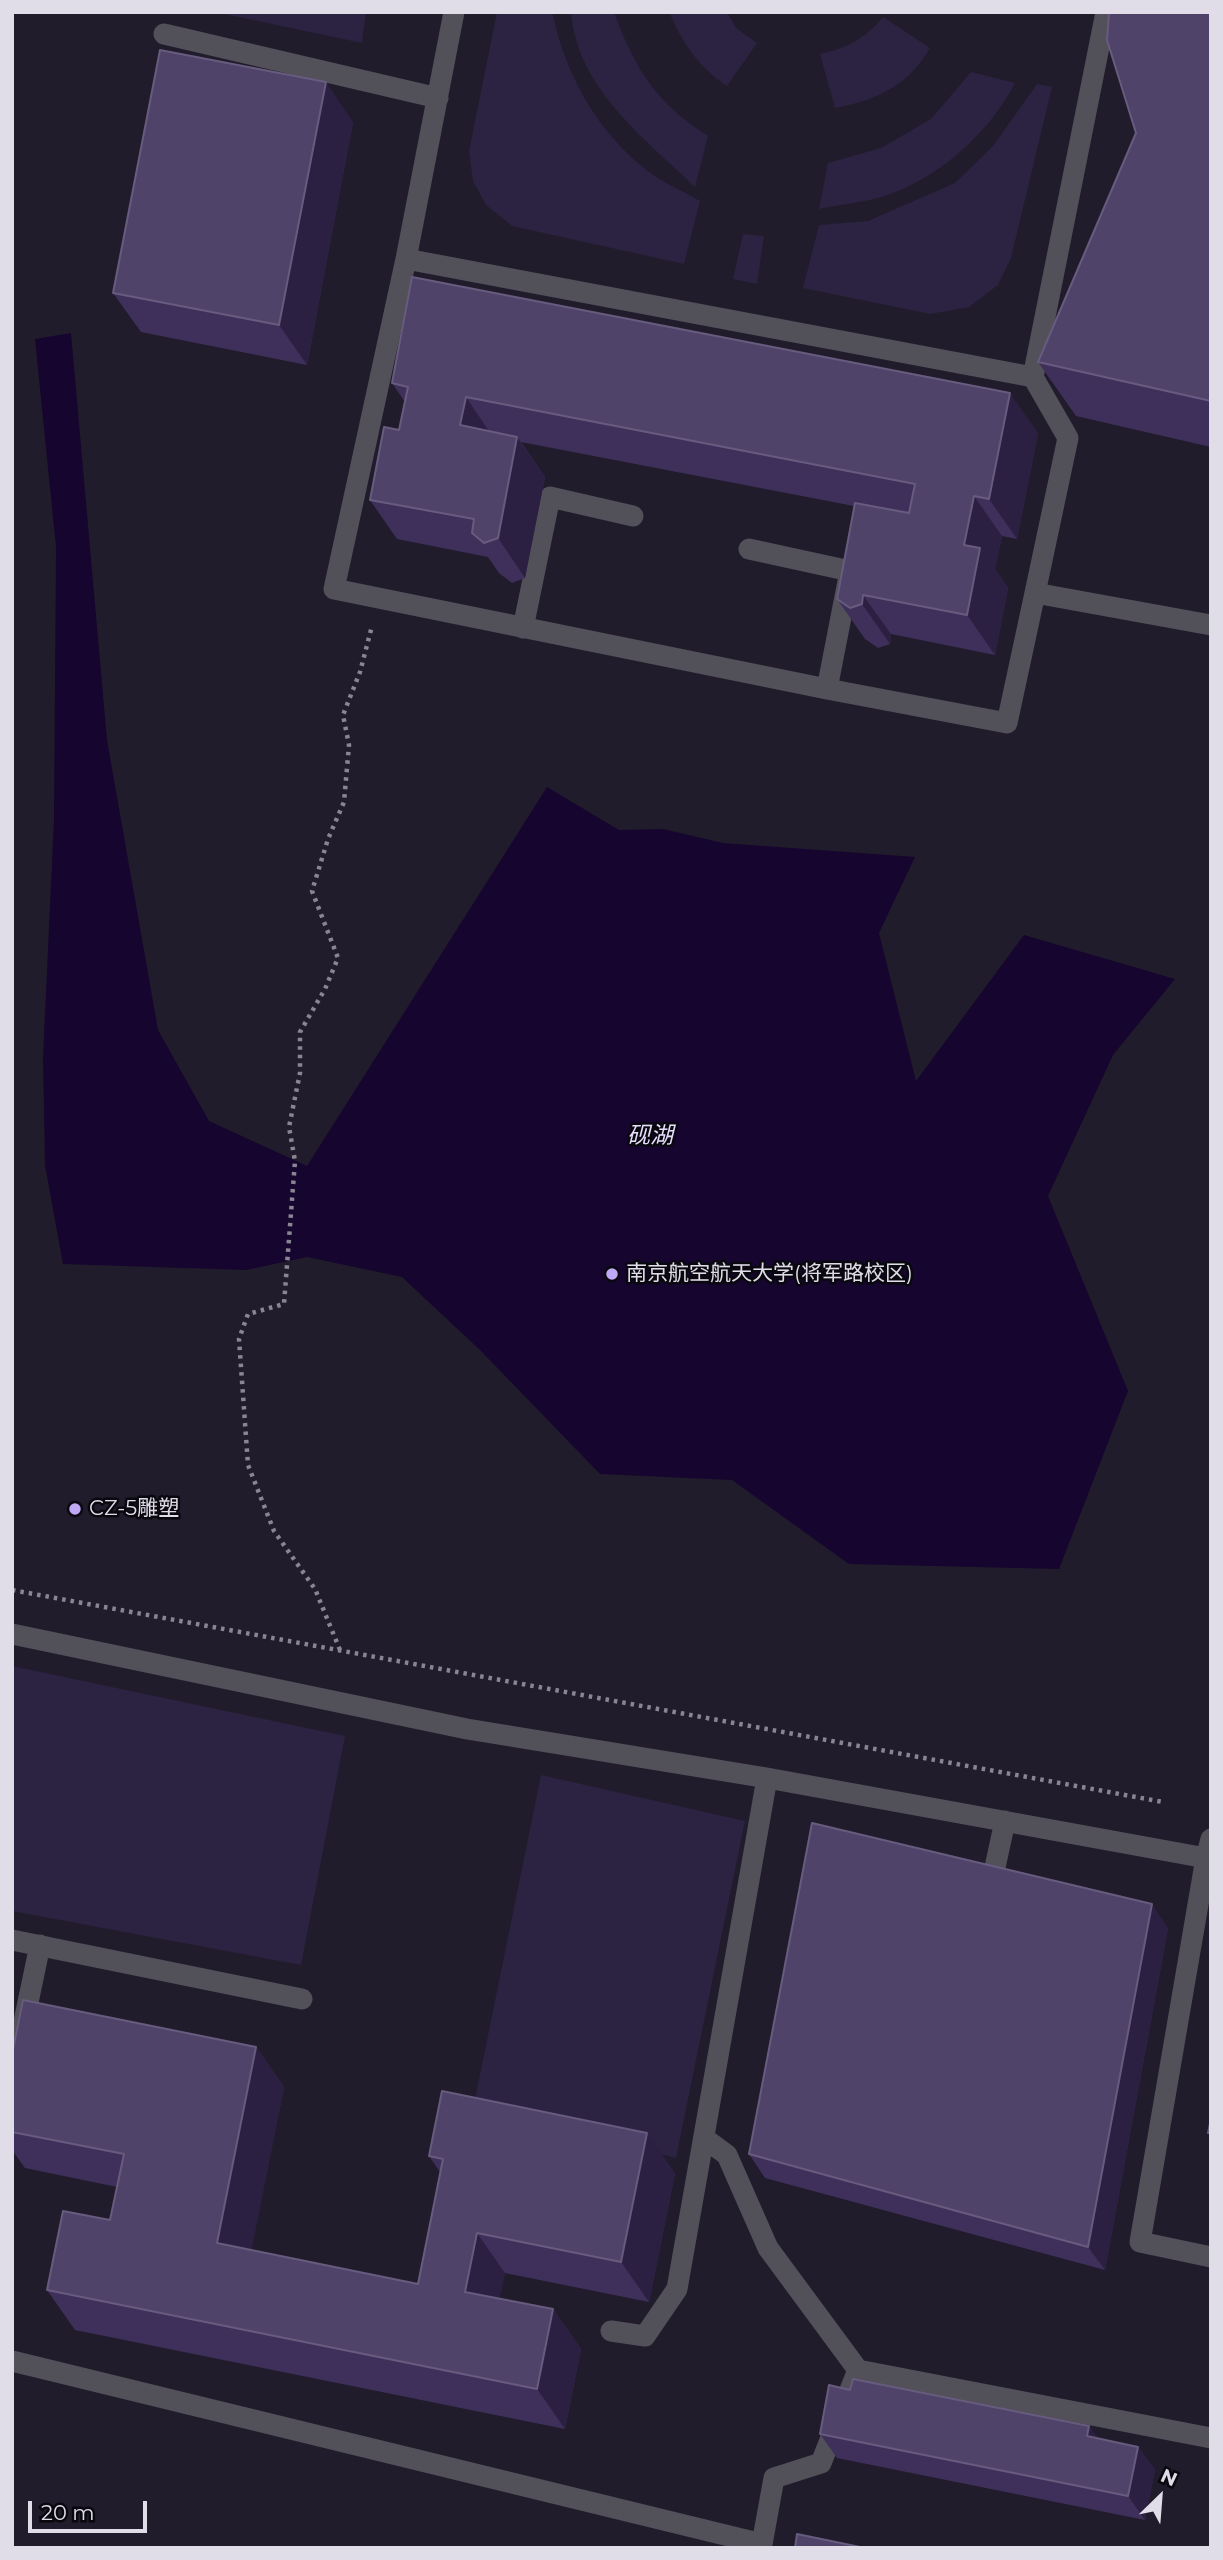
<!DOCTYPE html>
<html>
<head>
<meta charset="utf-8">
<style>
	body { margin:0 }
	#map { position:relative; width:1223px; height:2560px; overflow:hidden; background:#211c2c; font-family:Montserrat,sans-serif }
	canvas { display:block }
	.frame { position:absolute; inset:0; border:14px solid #e0dde9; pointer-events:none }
	.north { position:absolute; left:1125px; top:2462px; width:70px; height:70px; -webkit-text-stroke:5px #0a080f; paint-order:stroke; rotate:25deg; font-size:19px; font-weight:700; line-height:28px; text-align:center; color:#e0dde9 }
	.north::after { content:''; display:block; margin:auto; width:24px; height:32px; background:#e0dde9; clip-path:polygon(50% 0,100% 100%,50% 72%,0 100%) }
	.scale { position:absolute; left:28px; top:2501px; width:119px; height:32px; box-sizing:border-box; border:4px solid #e0dde9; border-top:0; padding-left:9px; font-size:21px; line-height:24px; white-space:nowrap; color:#e0dde9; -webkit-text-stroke:5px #0a080f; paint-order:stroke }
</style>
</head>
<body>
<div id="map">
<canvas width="1223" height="2560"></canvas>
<div class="frame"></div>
<div class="north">N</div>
<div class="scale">20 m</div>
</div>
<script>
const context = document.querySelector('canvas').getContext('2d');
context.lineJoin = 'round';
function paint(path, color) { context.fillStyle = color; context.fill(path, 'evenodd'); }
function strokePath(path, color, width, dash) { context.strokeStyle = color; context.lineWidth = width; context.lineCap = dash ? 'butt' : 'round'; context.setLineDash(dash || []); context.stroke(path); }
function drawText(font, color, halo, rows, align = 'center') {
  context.font = font + ' Montserrat,"Noto Sans SC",sans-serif'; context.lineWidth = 5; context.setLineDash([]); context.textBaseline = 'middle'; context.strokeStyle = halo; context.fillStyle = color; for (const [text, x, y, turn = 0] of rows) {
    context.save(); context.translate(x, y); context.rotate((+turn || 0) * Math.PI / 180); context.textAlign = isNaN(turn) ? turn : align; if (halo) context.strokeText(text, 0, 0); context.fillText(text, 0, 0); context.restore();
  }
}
paint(new Path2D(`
	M 215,12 L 366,12 L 362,43 Z
	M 497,12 L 552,12 C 566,74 594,127 644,168 C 660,182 682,190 700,201 L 684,264 L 512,226 L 486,205 L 473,181 L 469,151 Z
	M 571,12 L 614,12 C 635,69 656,103 708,136 L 695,187 C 644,138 577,88 571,12 Z
	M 669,12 L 727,12 L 736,28 L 757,43 L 727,86 C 699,68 682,42 669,12 Z
	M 883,17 L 930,48 C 908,86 877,100 835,108 L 820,54 C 847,48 866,38 883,17 Z
	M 971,72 L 1015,83 C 988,135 935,182 878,198 C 858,203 838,205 819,209 L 828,163 L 881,148 L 931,119 Z
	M 1037,84 L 1052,87 L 1011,258 L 998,285 L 969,307 L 930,314 L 803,288 L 819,225 L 868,221 L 955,183 L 993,146 Z
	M 743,234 L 764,236 L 757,284 L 733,279 Z
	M 12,1666 L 345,1736 L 301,1965 L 12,1911 Z
	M 541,1775 L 745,1821 L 676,2158 L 473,2109 Z`), '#2c2241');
paint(new Path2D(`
	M 71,333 L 107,740 L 158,1030 L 209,1121 L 307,1166 L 547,787 L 619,830 L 663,829 L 723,843 L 915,857 L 879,933 L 916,1081 L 1024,935 L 1175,979 L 1113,1055 L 1048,1196 L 1128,1391 L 1059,1569 L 849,1564 L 732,1480 L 600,1474 L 480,1350 L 402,1277 L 307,1257 L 246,1270 L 63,1264 L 45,1165 L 43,1057 L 54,820 L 56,547 L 35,339 Z`), '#16052e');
strokePath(new Path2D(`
	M 12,1590 L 1163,1802
	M 340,1650 L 315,1589 L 274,1531 L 248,1465 L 239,1339 L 248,1314 L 284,1304 L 295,1161 L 289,1127 L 300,1073 L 300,1032 L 325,989 L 338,958 L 312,891 L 328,839 L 344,802 L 349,745 L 343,715 L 360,672 L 372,626`), '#898593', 4.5, [3.5, 5]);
strokePath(new Path2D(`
	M 454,12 L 406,259 L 334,589 L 827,689
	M 164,34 L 438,98
	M 406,259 L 1033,377 L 1106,12
	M 1033,377 L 1068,438 L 1035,593 L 1211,625
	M 749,549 L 850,571 L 827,689 L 1007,723 L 1035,593
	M 523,628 L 550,497 L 633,516
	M 12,1634 L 467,1729 L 767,1778 L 1206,1858 L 1211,1839
	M 1211,1859 L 1206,1858 L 1140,2242 L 1211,2257
	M 991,1886 L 1005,1821
	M 12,1940 L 302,1999
	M 12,2079 L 40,1945
	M 704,2138 L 727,2155 L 768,2248 L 858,2370 L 1211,2438
	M 611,2331 L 645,2336 L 677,2289 L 767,1778
	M 12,2361 L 762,2544 L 774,2478 L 821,2463 L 858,2370`), '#525059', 21);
paint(new Path2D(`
	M 1211,12 L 1211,447 L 1076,416 L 1038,362 L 1136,133 Z
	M 353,122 L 307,365 L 141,332 L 113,293 Z
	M 392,383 L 1038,433 L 1017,539 L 1002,536 L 995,569 L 1008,588 L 995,655 L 891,634 L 890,644 L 878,648 L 865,639 L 837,599 L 854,506 L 521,442 L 545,477 L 525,578 L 512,583 L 499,573 L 488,557 L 397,539 L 370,500 L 399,430 L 405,402 Z
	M 1168,1928 L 1105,2270 L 765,2178 L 749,2154 Z
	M 256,2047 L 284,2087 L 251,2250 L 418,2284 L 440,2172 L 429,2156 L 675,2173 L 649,2302 L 505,2273 L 499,2299 L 553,2309 L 581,2349 L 565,2429 L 75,2330 L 47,2290 L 110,2220 L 117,2187 L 25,2168 L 12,2150 L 12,2054 Z
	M 850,2390 L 1089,2426 L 1098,2439 L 1138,2447 L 1155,2470 L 1145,2520 L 837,2458 L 820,2434 Z`), '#3f305b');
paint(new Path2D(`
	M 326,82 L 353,122 L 307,365 L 279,325 Z
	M 1010,393 L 1038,433 L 1017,539 L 989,499 Z
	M 466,397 L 493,437 L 460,425 Z
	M 517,437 L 545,477 L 525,578 L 498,538 Z
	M 974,496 L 1002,536 L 995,569 L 1008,588 L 995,655 L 967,615 L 964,545 Z
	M 863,595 L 891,634 L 890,644 L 862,604 Z
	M 1152,1904 L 1168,1928 L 1105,2270 L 1088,2247 Z
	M 256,2047 L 284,2087 L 245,2283 L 217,2243 Z
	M 647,2133 L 675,2173 L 649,2302 L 621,2262 Z
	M 477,2233 L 505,2273 L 493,2331 L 465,2292 Z
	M 553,2309 L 581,2349 L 565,2429 L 537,2389 Z
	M 1089,2426 L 1106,2449 L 1087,2436 Z
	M 1138,2447 L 1155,2470 L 1145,2520 L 1128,2496 Z`), '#2c2042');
const building = new Path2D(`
	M 1109,12 L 1211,12 L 1211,401 L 1038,362 L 1136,133 L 1107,40 Z
	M 160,50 L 326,82 L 279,325 L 113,293 Z
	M 412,277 L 1010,393 L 989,499 L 974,496 L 964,545 L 980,548 L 967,615 L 863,595 L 862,604 L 850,608 L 837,599 L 855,503 L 909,513 L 915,484 L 466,397 L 460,425 L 517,437 L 498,538 L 484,543 L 472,533 L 474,519 L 370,500 L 384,427 L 399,430 L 408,387 L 392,383 Z
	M 812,1823 L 1152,1904 L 1088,2247 L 749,2154 Z
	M 23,2000 L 256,2047 L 217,2243 L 418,2284 L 443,2159 L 429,2156 L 442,2091 L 647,2133 L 621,2262 L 477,2233 L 465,2292 L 553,2309 L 537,2389 L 47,2290 L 63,2211 L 110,2220 L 124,2154 L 12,2132 L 12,2054 Z
	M 1211,2119 L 1211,2133 L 1208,2133 Z
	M 853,2379 L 1089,2426 L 1087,2436 L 1138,2447 L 1128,2496 L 820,2434 L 829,2385 L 850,2390 Z
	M 797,2534 L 865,2548 L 795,2548 Z`);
paint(building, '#50436a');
strokePath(building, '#675b7e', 2);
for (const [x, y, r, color] of [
	[612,1274,7,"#bfa9f4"],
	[75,1509,7,"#bfa9f4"]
]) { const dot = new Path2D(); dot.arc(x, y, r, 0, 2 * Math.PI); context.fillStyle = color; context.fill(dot); strokePath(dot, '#0a080f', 2.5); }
drawText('21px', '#e0dde9', '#0a080f', [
	["南京航空航天大学(将军路校区)",626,1274],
	["CZ-5雕塑",89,1509]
], 'left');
drawText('italic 23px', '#e7defe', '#0a080f', [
	["砚湖",650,1136]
]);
</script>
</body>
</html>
